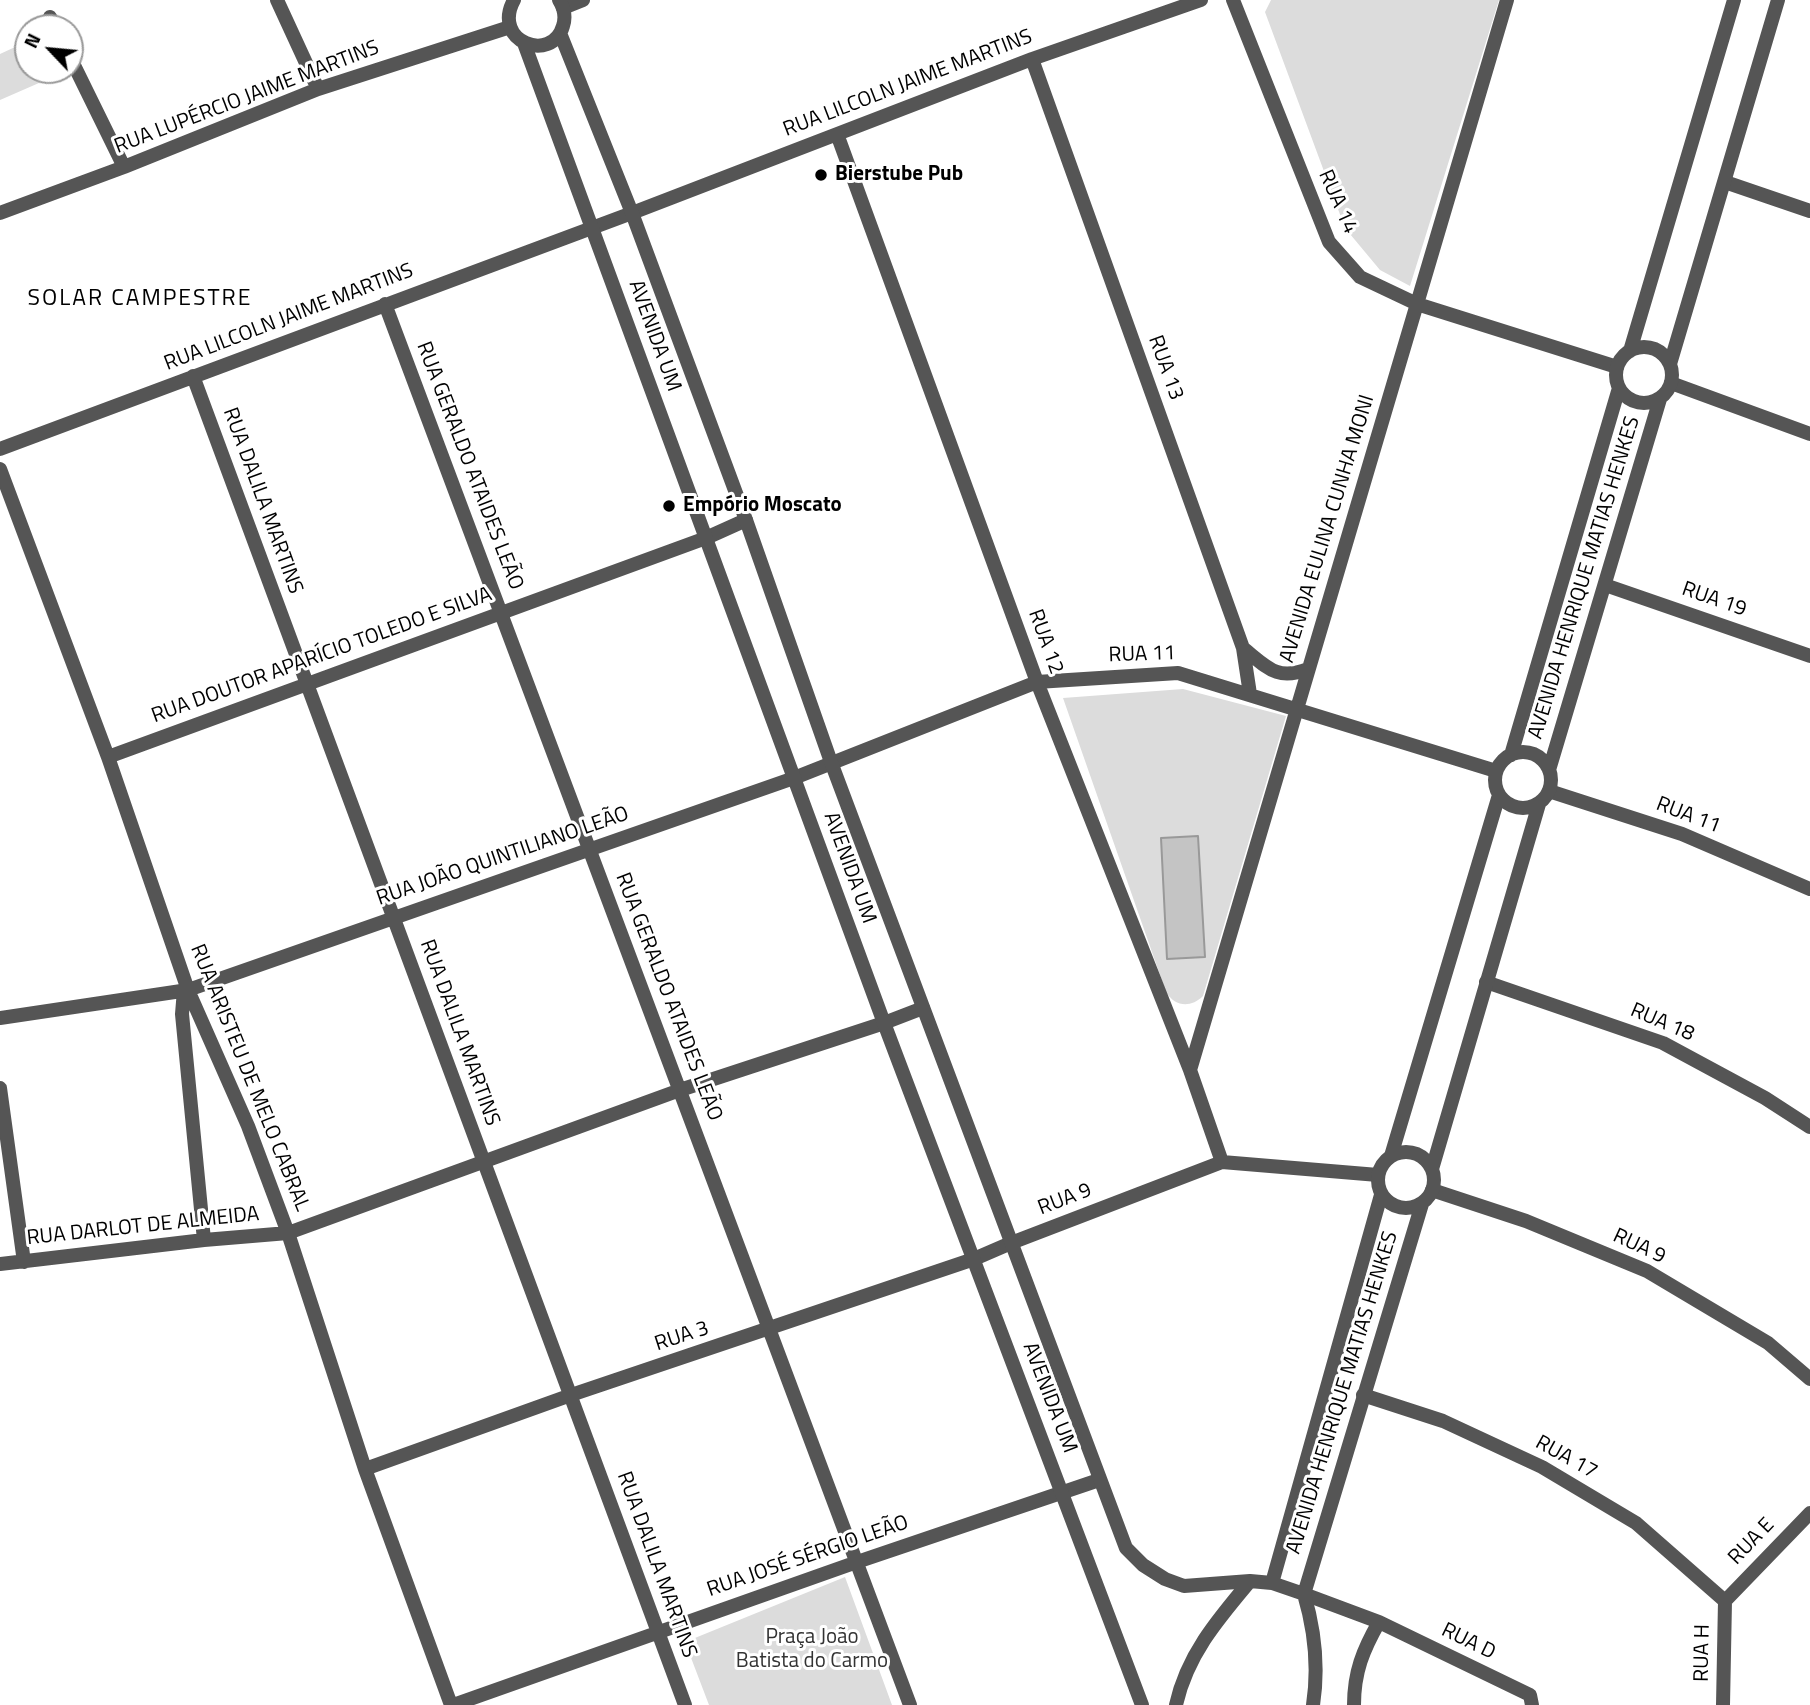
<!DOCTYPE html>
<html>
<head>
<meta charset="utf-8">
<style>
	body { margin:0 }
	#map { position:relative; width:1810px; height:1705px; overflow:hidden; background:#fff; font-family:"Titillium Web",sans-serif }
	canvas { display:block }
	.north { position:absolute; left:14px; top:14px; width:70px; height:70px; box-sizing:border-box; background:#fff; border:2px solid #999; border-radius:50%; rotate:296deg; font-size:19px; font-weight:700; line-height:28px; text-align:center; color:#000 }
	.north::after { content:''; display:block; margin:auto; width:24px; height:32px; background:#000; clip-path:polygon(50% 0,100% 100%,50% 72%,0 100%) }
</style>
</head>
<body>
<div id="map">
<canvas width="1810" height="1705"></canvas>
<div class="north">N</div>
</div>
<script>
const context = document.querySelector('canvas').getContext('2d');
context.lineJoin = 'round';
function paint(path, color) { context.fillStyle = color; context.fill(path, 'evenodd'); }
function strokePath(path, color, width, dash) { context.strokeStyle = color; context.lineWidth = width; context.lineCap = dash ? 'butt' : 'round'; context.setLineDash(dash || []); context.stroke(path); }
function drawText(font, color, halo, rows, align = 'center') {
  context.font = font + ' "Titillium Web",sans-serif'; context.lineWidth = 6; context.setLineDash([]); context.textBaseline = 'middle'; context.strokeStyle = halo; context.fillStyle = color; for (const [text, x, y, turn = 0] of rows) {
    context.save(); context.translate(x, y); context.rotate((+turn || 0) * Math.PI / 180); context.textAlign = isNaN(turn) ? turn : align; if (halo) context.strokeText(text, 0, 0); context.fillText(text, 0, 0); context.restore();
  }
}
paint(new Path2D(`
	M 1271,0 L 1499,0 L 1410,286 L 1380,270 L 1345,228 L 1265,12 Z
	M 28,41 L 28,70 L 52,70 L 55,76 L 0,100 L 0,54 Z
	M 1183,689 L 1286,716 L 1203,996 C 1191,1008 1175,1007 1166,992 L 1063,698 Z
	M 845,1577 L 892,1705 L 709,1705 L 685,1642 Z`), '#dcdcdc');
const building = new Path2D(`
	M 1198,836 L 1205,957 L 1167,959 L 1161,838 Z`);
paint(building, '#c4c4c4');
strokePath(building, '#999', 2);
strokePath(new Path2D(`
	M 277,0 L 318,89
	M 1233,0 L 1329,242 L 1360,277 L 1417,304 L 1617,367
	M 563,8 L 583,0
	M 50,17 L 56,28
	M 70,57 L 124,167
	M 1032,59 L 1243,648 L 1250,694
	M 837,134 L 1037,682 L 1190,1070 L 1222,1162
	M 1725,182 L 1810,211
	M 0,213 L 124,167 L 318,89 L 510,27
	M 385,304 L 910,1705
	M 193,376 L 685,1705
	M 1671,383 L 1810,434
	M 0,449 L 632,213 L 1032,59 L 1201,0
	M 0,469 L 108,757 L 188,990 L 248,1126 L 288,1233 L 365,1469 L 451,1705
	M 1605,585 L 1810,656
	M 1243,648 C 1268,668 1277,681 1308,669
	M 108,757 L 706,538 L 746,520
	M 1549,791 L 1682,834 L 1810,889
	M 1486,982 L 1663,1043 L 1765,1098 L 1810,1127
	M 184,990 L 182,1014 L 204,1240
	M 0,1018 L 188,990 L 794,778 L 1037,682 L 1178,673 L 1496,771
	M 1190,1070 L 1507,0
	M 0,1088 L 24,1262
	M 1432,1190 L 1526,1221 L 1647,1271 L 1768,1343 L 1810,1379
	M 0,1264 L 204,1240 L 288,1233 L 680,1090 L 884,1023 L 923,1008
	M 1363,1395 L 1443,1421 L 1542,1467 L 1636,1523 L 1725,1601
	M 365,1469 L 571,1395 L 974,1259 L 1011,1243 L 1222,1162 L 1378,1175
	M 1304,1594 L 1379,1622 L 1530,1695 L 1532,1705
	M 1725,1601 L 1810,1513
	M 453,1705 L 857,1562 L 1099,1480
	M 1354,1705 C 1354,1672 1363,1650 1379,1622
	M 1723,1705 L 1725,1601`), '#555', 14);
strokePath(new Path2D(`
	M 514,0 C 491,42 552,64 563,26 C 566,17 564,8 559,0
	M 560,33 L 632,213 L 746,520 L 831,762 L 1126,1548 L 1143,1565 L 1165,1579 L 1184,1586 L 1250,1581
	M 524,43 L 884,1023 L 1142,1705
	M1616 375a28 28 0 1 1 56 0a28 28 0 1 1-56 0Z
	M 1630,351 L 1734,0
	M 1670,364 L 1778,0
	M1495 780a28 28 0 1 1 56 0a28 28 0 1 1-56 0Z
	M 1511,755 L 1619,388
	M 1549,770 L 1660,399
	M1378 1180a28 28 0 1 1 56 0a28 28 0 1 1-56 0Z
	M 1391,1156 L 1499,795
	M 1432,1169 L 1539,804
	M 1272,1583 L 1381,1195
	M 1304,1594 L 1422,1204
	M 1176,1705 C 1187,1655 1218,1619 1250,1581 L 1272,1583 L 1304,1594 C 1315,1631 1319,1666 1313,1705`), '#555', 14);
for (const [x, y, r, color] of [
	[821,175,7,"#000"],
	[669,506,7,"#000"]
]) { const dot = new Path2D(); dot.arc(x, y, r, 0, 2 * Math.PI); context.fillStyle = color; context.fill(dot); strokePath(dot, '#fff', 2.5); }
drawText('21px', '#000', '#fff', [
	["RUA LILCOLN JAIME MARTINS",908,84,-21],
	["RUA LUPÉRCIO JAIME MARTINS",247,98,-21],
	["RUA 14",1337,202,66],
	["RUA LILCOLN JAIME MARTINS",289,318,-21],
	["AVENIDA UM",654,336,70],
	["RUA 13",1165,368,70],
	["RUA GERALDO ATAIDES LEÃO",469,466,69],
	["RUA DALILA MARTINS",262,501,70],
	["AVENIDA EULINA CUNHA MONI",1328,529,-73],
	["AVENIDA HENRIQUE MATIAS HENKES",1585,578,-73],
	["RUA 19",1714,600,19],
	["RUA 12",1045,642,70],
	["RUA 11",1142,655,-2],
	["RUA DOUTOR APARÍCIO TOLEDO E SILVA",322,656,-20],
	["RUA 11",1688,816,21],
	["RUA JOÃO QUINTILIANO LEÃO",503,857,-19],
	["AVENIDA UM",849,868,70],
	["RUA GERALDO ATAIDES LEÃO",668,997,69],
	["RUA 18",1662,1023,23],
	["RUA DALILA MARTINS",459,1033,70],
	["RUA ARISTEU DE MELO CABRAL",249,1078,68],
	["RUA 9",1065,1200,-21],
	["RUA DARLOT DE ALMEIDA",143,1227,-6],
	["RUA 9",1639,1247,25],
	["RUA 3",682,1337,-18],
	["AVENIDA HENRIQUE MATIAS HENKES",1343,1393,-73],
	["AVENIDA UM",1049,1398,69],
	["RUA 17",1566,1458,29],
	["RUA E",1752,1542,-46],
	["RUA JOSÉ SÉRGIO LEÃO",808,1557,-19],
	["RUA DALILA MARTINS",656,1565,70],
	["RUA D",1468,1642,26],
	["RUA H",1703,1653,-89]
]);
drawText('bold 21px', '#000', '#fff', [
	["Bierstube Pub",835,175],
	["Empório Moscato",683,506]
], 'left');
drawText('21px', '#333', '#fff', [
	["Praça João",812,1638],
	["Batista do Carmo",812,1662]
]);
context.letterSpacing = '2px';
drawText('23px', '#000', '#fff', [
	["SOLAR CAMPESTRE",140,299]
]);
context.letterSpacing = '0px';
</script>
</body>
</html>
